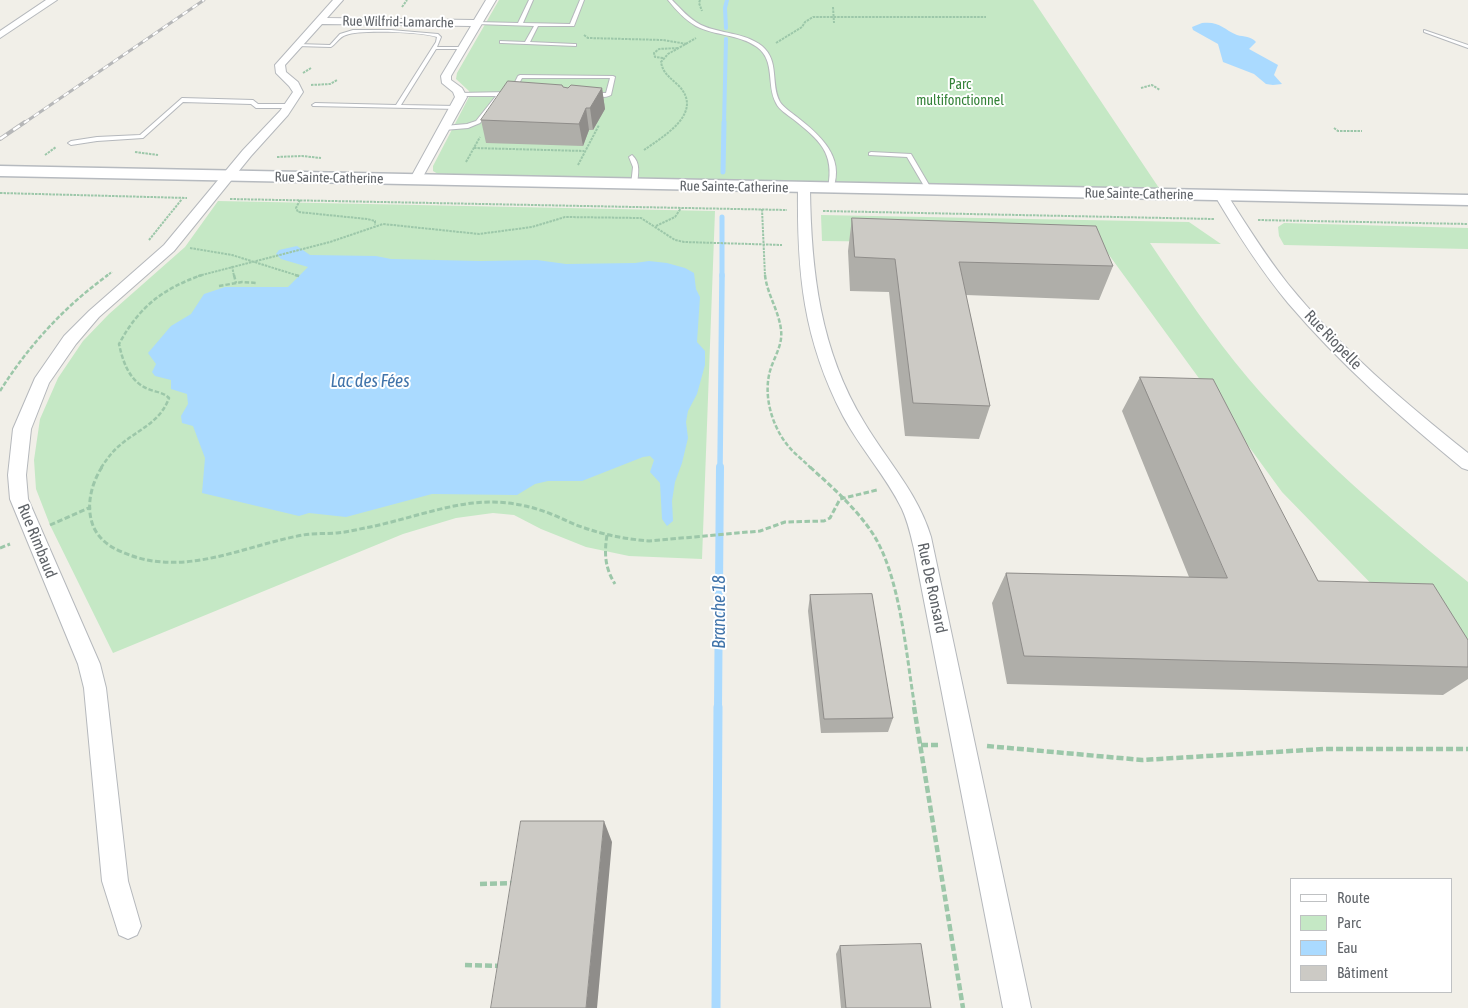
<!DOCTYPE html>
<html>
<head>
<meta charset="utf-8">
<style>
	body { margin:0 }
	#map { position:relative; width:1468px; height:1008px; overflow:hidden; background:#f1efe8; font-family:"Asap Condensed",sans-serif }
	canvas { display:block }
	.legend { position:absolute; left:1290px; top:878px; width:162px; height:115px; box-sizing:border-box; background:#fff; border:1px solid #bfc1c3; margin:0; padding:6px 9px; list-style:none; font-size:15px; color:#5f6368 }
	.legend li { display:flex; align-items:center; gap:10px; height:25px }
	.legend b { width:25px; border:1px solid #bfc1c3 }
</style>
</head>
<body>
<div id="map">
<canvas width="1468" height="1008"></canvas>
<ul class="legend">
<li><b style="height:6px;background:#fff"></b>Route</li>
<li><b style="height:14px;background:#c5e8c5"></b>Parc</li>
<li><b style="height:14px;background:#aadaff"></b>Eau</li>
<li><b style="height:14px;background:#cccac5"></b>Bâtiment</li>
</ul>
</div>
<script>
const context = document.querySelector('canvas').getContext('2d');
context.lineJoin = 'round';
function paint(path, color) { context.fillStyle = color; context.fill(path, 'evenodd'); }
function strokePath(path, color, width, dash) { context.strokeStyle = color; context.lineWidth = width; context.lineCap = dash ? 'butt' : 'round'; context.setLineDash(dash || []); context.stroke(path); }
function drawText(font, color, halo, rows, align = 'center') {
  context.font = font + ' "Asap Condensed",sans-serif'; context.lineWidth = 4; context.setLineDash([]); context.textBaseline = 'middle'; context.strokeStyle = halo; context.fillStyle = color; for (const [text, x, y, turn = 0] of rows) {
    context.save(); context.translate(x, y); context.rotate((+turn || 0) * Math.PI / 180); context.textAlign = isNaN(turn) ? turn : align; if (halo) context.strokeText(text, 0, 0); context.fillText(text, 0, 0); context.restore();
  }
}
paint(new Path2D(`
	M 499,0 L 1033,0 L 1161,191 L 438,174 L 433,171 L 433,166 L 470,95 L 469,91 L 456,79 L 457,73 Z
	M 218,201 L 715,211 L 702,559 L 629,556 L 586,547 L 541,529 L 514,515 L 493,513 L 456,518 L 403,534 L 113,653 L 50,525 L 36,489 L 34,460 L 40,419 L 58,378 L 83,341 L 109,314 L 185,247 Z
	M 821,215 L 1189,222 L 1221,244 L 1150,243 C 1181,289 1212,335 1248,378 C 1310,451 1393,522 1468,582 L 1468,672 L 1385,598 L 1282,492 L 1101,244 L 822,241 Z
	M 1284,223 L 1468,228 L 1468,249 L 1284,245 L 1279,236 L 1278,227 Z`), '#c5e8c5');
paint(new Path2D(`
	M 1202,23 C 1220,21 1223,29 1237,35 C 1244,37 1251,36 1256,42 L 1249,49 L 1278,65 L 1274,75 L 1282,84 L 1273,85 L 1266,84 L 1254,74 L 1223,62 L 1218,44 L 1193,30 L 1192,27 Z
	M 297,246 L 310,255 L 376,256 L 391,259 L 481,261 L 537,260 L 566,264 L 635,263 L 649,261 L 667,263 L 685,268 L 694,273 L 696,289 L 700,297 L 697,342 L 705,351 L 705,365 L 697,394 L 688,411 L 686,422 L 688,438 L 682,463 L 675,482 L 672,501 L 673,521 L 667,526 L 662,519 L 660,483 L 650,472 L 654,460 L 650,456 L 643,457 L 582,481 L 548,481 L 535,484 L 517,495 L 432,494 L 346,517 L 309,513 L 299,516 L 202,493 L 205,458 L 193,426 L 182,423 L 181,416 L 188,404 L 187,394 L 171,389 L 171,380 L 155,376 L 152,372 L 156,364 L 148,353 L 171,326 L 191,314 L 204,294 L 225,287 L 288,287 L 308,267 L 281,259 L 276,254 L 279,250 Z`), '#aadaff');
strokePath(new Path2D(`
	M 726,28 L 725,8 L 727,0
	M 724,123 L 726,39`), '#aadaff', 4);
strokePath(new Path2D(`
	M 723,172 L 724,122
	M 722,276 L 722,217`), '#aadaff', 5);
strokePath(new Path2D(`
	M 720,468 L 722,275`), '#aadaff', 5.5);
strokePath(new Path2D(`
	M 718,708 L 720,467`), '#aadaff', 8);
strokePath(new Path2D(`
	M 716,1008 L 718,707`), '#aadaff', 9);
const lane = new Path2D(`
	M 529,0 L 533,0 L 523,23 L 570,24 L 580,0 L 584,0 L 574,26 L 538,26 L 530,42 L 574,44 L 576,44 L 576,46 L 502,43 L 500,43 L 500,41 L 525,42 L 534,26 L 477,24 L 475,23 L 477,22 L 518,23 Z
	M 668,0 L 672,0 C 681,9 689,19 701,25 C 720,34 744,32 762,46 C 780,61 770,84 780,102 C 784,108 792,113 797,117 C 820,135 845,157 833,189 L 828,188 C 835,152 819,140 793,119 C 787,114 779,110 776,103 C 766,85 776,61 757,47 C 739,34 715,36 696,26 C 685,20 676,10 668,0 Z
	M 353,30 L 391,30 L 438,34 L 441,37 L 437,47 L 464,47 L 464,48 L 462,49 L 436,49 L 401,105 L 456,106 L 459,108 L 458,109 L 313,106 L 312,105 L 315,103 L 396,105 L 436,42 L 437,37 C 423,32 360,29 346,35 C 339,37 336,44 331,47 L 297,46 L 295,45 L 297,44 L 330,45 L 340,34 Z
	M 1424,30 L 1468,45 L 1468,48 L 1424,32 Z
	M 520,75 L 613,76 L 615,77 L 611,95 C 606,98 595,98 590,95 L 593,93 L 606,93 L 610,78 L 522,78 C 515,90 517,96 501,96 L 480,123 L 468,128 L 444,130 L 441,128 L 444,126 L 467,124 L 476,121 L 496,96 L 460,96 L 457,94 L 458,93 L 510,92 L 518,76 Z
	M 182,98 L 253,100 L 258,104 L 290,104 L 293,106 L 290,108 L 256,108 L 251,104 L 183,102 L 143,138 L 97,141 L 71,145 L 68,143 L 71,141 L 97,137 L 140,135 Z
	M 871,152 L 911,154 L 932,190 L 927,191 L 907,157 L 869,155 L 869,153 Z
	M 632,155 C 641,163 638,174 637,185 L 634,187 L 631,185 L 633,167 L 629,157 Z`);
const street = new Path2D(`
	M 46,0 L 57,0 L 0,38 L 0,31 Z
	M 333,0 L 343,0 L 327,18 L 474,20 L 486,0 L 496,0 L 451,76 L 451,80 L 462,88 L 467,97 L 420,182 L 416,183 L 410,179 L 455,97 L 453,92 L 442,83 L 441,76 L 471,26 L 322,24 L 285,65 L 286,72 L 298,82 L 303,92 L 288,115 L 251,156 L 174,251 L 99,317 L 76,344 L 49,383 L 31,429 L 26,475 L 28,499 L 100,664 L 106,688 L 128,881 L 141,926 L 137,935 L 128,939 L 119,935 L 102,881 L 84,688 L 78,664 L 10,499 L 8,475 L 13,429 L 35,378 L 64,336 L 89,311 L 164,245 L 243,150 L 280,111 L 293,92 L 289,86 L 276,73 L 275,65 Z
	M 804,184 L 810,188 C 811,271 820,350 864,422 C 887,461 918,493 931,537 L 1031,1008 L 1003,1008 L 914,549 C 911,536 908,522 902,509 C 886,476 860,448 843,416 C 803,339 797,273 798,188 Z
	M 1221,192 L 1226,193 C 1246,224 1265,255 1288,284 C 1340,348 1404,402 1468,453 L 1468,470 L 1462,468 C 1400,417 1340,364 1288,303 C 1260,269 1237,233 1215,196 Z`);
const secondary = new Path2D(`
	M 0,166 L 1468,195 L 1468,205 L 0,176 Z`);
strokePath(lane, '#b5b8bc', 2);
strokePath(street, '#b5b8bc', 2);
strokePath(secondary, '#b6babf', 3);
strokePath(new Path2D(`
	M 700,0 L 699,3 L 702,11
	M 402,7 L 407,0
	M 833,7 L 834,23
	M 584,35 L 588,38 L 663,40 L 687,44
	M 776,43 L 802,27 L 805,22 L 813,17 L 986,17
	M 663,58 L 655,57 L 654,53 L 659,49 L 678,48
	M 303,73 L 311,68
	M 311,85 L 330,84 L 337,80
	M 1141,88 L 1152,85 L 1160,90
	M 1334,128 L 1338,131 L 1362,131
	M 474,148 L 584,151
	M 644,150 C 664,136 704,113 679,86 C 671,78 663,74 661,62 L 668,54 L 696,38
	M 135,152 L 158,155
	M 45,155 L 56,147
	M 277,157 L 302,156 L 321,158
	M 466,162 L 480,137
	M 578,165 L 599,125
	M 0,193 L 187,198
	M 230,199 L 787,210
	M 300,200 L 296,208 L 298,212 L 367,219 L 375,221 L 375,225
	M 762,209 L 765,276
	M 823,211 L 1214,219
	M 1258,220 L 1468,224
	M 656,226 L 675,217 L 681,208
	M 149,240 L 182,199
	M 190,248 L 232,255 L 299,276
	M 232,266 L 234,276
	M 106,276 L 112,272
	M 198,276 L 330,242 L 383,224 L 479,234 L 532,227 L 565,217 L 641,218 L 675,240 L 684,242 L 782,245`), '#9cc7a9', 2, [2.5, 1]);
strokePath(new Path2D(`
	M 234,275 L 236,283
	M 295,275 L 299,276
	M 765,275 C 767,294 779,311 781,330 C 783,345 774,357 770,371 C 763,396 772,427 789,447 C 795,454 804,461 811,468
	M 219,286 L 242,282 L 257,283
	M 0,391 C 29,345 64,307 108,275
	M 101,468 C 106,460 112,452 119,446 C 137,430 160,423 169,398 C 163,392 155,392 148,389 C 129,381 123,362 119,344 C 139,307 162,289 202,275`), '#9cc7a9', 2.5, [4.5, 2]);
strokePath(new Path2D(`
	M 102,467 C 91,484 85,508 94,528 C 100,540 110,547 122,552 C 183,579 242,546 303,535 C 314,533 325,534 337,533 C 348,532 359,529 370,527 C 404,520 439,507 473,503 C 500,500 526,504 551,514 C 562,518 572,524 582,527 C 604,535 626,539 649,541 L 760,531 L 785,522 L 824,521 L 830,518 L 840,499 L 877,490
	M 810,467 C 832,487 856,508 873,534 C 901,578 906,656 915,708
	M 50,525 L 91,507
	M 607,535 C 604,554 605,568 615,584
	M 0,548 L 10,544`), '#9cc7a9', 3, [5.5, 2.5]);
strokePath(new Path2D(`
	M 914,707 L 963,1008
	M 921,745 L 941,745
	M 987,746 L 1142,760 L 1324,749 L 1468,749
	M 480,884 L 513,883
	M 465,965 L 500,966`), '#9cc7a9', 4.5, [7, 3]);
paint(lane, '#fff');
paint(street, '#fff');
paint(secondary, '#fff');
const railFar1 = new Path2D(`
	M 24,123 L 204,0`);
const rail = new Path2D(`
	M 0,139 L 25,122`);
strokePath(railFar1, '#b6b7b8', 3);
strokePath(rail, '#b6b7b8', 4);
strokePath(railFar1, '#fff', 2, [6]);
strokePath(rail, '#fff', 2.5, [8]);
paint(new Path2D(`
	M 563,87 L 568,88 L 602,88 L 605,109 L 593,130 L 589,130 L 583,146 L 486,143 L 481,120 Z
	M 852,218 L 1113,266 L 1099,300 L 966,295 L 990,406 L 979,439 L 905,436 L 889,292 L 850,291 L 848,251 Z
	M 1140,377 L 1318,581 L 1468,640 L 1468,679 L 1443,695 L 1007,684 L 992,603 L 1006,573 L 1189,577 L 1122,411 Z
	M 810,595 L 893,718 L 888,732 L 821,733 L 808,611 Z
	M 840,946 L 931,1008 L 841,1008 L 836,954 Z`), '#afaea9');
paint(new Path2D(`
	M 602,88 L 605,109 L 593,130 L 590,108 Z
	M 586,108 L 589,130 L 583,146 L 579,124 Z
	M 604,821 L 612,842 L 597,1008 L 586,1008 Z`), '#8f8d8a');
const building = new Path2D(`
	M 508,81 L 562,85 L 563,87 L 568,88 L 571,85 L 602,88 L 590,108 L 586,108 L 579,124 L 481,120 Z
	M 852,218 L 1096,226 L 1113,266 L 959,262 L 990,406 L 913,403 L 895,259 L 855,257 Z
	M 1140,377 L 1213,379 L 1318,581 L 1433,584 L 1468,640 L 1468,667 L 1024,656 L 1006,573 L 1227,578 Z
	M 872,594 L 893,718 L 824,719 L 810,595 Z
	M 521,821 L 604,821 L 586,1008 L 491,1008 Z
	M 921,944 L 931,1008 L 846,1008 L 840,946 Z`);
paint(building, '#cccac5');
strokePath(building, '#8f8d8a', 1);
drawText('14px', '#5f6368', '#fff', [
	["Rue Wilfrid-Lamarche",398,22,1],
	["Rue Sainte-Catherine",329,178,1],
	["Rue Sainte-Catherine",734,187,1],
	["Rue Sainte-Catherine",1139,194,1]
]);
drawText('14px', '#348238', '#fff', [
	["Parc",960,85],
	["multifonctionnel",960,101]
]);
drawText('16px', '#5f6368', '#fff', [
	["Rue Riopelle",1333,340,46],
	["Rue Rimbaud",37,541,68],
	["Rue De Ronsard",932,588,78]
]);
drawText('italic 18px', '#4174aa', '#fff', [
	["Lac des Fées",370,381],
	["Branche 18",719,612,-90]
]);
</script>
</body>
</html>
